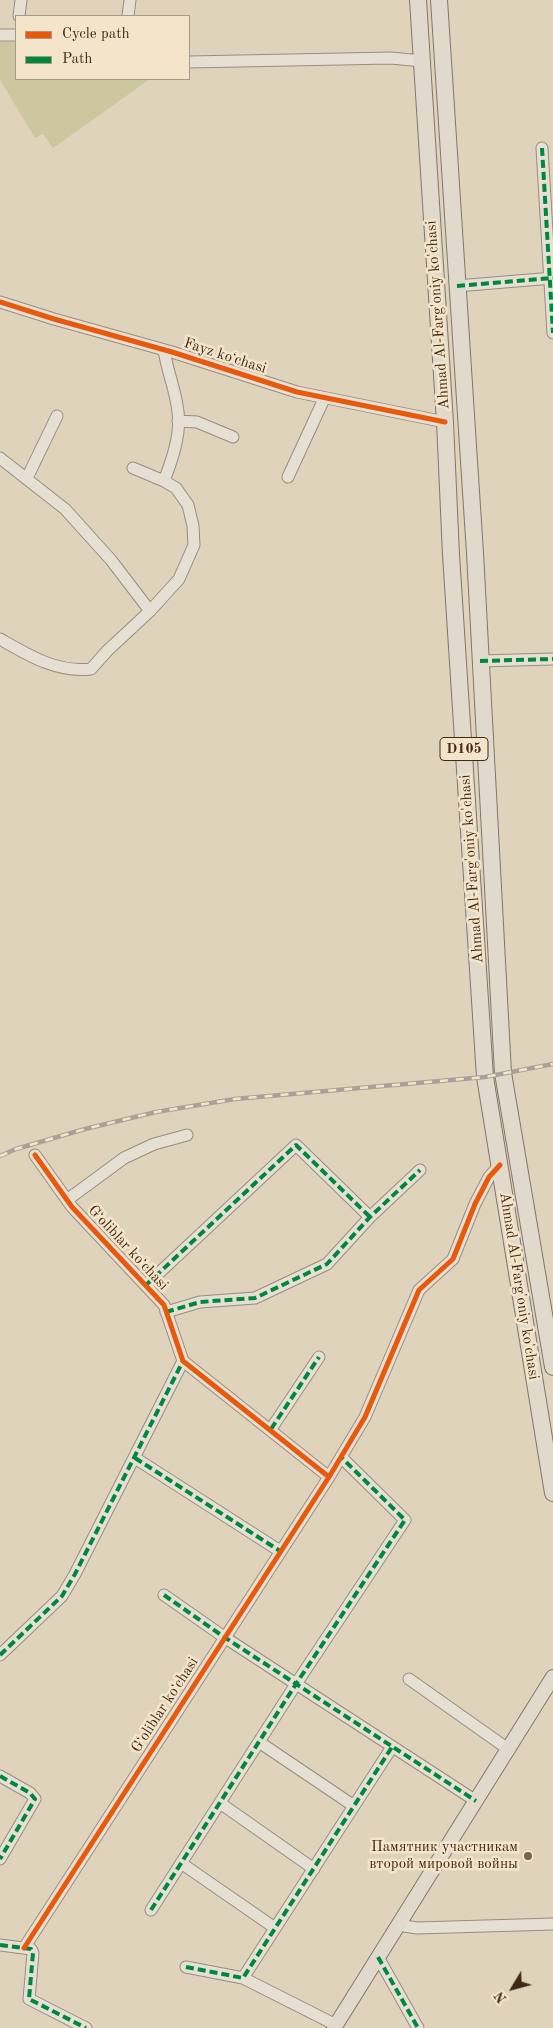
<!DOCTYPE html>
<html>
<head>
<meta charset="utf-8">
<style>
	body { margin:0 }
	#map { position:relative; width:553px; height:2028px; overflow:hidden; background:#dfd3bc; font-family:"Old Standard TT",serif }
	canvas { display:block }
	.legend { position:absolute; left:15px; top:15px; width:175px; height:65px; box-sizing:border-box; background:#f4e5ca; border:1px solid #ac9983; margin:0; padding:6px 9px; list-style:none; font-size:15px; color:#402818 }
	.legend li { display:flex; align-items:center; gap:10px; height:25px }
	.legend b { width:25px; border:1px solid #ac9983 }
	.north { position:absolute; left:488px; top:1963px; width:50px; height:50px; -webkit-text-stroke:4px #f4e5ca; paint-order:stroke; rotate:233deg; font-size:14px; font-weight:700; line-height:20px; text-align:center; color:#402818 }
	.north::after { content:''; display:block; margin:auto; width:18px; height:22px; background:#402818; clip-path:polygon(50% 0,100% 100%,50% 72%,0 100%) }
</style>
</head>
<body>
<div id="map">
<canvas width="553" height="2028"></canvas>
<ul class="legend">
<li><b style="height:6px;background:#e8590c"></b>Cycle path</li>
<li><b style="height:6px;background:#00873e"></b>Path</li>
</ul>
<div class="north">N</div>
</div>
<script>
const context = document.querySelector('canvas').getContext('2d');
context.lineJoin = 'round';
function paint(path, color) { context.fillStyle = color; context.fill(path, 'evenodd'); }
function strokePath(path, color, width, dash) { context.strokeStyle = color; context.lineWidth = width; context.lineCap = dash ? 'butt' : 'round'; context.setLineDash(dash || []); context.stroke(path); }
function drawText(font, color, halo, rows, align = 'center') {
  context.font = font + ' "Old Standard TT",serif'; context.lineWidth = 5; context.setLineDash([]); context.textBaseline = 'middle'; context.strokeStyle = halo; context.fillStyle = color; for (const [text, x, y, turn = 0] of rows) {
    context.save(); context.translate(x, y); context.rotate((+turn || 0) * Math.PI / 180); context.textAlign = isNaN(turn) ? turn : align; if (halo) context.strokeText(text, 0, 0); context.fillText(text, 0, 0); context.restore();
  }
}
paint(new Path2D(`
	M 0,42 L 16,42 L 16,79 L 150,79 L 53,148 L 43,134 L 35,138 L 0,80 Z`), '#ccc79e');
const minor = new Path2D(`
	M 19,16 L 21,0
	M 128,16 L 130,0
	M 0,35 L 16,35
	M 189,62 L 391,58 L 422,61
	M 542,148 L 553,333
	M 457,286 L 553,278
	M 0,302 L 54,319 L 172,352 L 297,392 L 445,422
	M 178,421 L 197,422 L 233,437
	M 0,458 L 65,509 L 111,560 L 150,611 L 107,651 L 91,669 C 57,673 28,655 0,639
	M 133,468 L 164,481 C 172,460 181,435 178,412 C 176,391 167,371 164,350
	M 288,477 L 324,399
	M 27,478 L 57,416
	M 150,611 L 179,579 L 194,545 L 193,526 L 188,505 L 176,488 L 164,481
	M 480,661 L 553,659
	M 35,1155 L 72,1207 L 164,1305 L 183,1361 L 329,1477
	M 67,1200 L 124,1158 L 154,1144 L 187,1135
	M 146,1285 L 296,1145 L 370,1217
	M 166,1312 L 200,1302 L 255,1298 L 327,1264 L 370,1217 L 420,1170
	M 271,1429 L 319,1357
	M 135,1458 L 280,1551
	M 164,1595 L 224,1637 L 476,1801
	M 0,1655 L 62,1596 L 75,1574 L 183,1361
	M 409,1679 L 508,1749
	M 259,1742 L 354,1806
	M 0,1776 L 30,1793 L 35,1799 L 0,1859
	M 220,1803 L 314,1869
	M 181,1863 L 275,1928
	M 151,1910 L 296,1684 L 405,1520 L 341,1457
	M 398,1925 L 417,1928 L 553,1924
	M 0,1945 L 31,1949 L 33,1953 L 29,1999 L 86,2028
	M 24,1948 L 329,1477 L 365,1417 L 419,1290 L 453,1259 L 475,1204 L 489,1177 L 500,1165
	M 378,1957 L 418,2028
	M 186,1967 L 243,1978 L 392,1747
	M 243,1978 L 336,2025`);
const major = new Path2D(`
	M 334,2028 L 553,1677`);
const highway = new Path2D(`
	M 418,0 L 445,422 L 451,555 L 485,1077 L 553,1493
	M 439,0 L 475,553 L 503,1073 L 553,1367`);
strokePath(minor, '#988d7e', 13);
strokePath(major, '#807769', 16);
strokePath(highway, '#807769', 18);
strokePath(minor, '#e5dfd4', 11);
strokePath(major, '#e1d9cc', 14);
strokePath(highway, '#e1d9cc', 16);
const rail = new Path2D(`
	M 0,1156 L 16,1149 L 85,1129 L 156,1112 L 235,1099 L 485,1077 L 553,1064`);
strokePath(rail, '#a9a197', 4.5);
strokePath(rail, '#f4e5ca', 2.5, [8]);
strokePath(new Path2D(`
	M 542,148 L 553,333
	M 457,286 L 553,278
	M 480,661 L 553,659
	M 146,1285 L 296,1145 L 370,1217
	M 166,1312 L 200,1302 L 255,1298 L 327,1264 L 370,1217 L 420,1170
	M 271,1429 L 319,1357
	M 135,1458 L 280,1551
	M 164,1595 L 224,1637 L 476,1801
	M 0,1655 L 62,1596 L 75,1574 L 183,1361
	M 0,1776 L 30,1793 L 35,1799 L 0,1859
	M 151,1910 L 296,1684 L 405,1520 L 341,1457
	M 0,1945 L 31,1949 L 33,1953 L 29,1999 L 86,2028
	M 378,1957 L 418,2028
	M 186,1967 L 243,1978 L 392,1747`), '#00873e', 4, [8, 4]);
strokePath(new Path2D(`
	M 0,302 L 54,319 L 172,352 L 297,392 L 445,422
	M 35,1155 L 72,1207 L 164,1305 L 183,1361 L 329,1477
	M 24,1948 L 329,1477 L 365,1417 L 419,1290 L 453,1259 L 475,1204 L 489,1177 L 500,1165`), '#e8590c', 5);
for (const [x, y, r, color] of [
	[528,1856,5,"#786451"]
]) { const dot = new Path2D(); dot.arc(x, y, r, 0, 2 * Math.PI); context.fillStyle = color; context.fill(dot); strokePath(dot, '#f4e5ca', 2); }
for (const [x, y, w] of [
	[464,749,48]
]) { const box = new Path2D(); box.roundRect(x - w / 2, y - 11.5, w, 23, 4); context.fillStyle = '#f4e5ca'; context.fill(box); strokePath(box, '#402818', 1); }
drawText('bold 14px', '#402818', null, [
	["D105",464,749]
]);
drawText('15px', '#402818', '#f4e5ca', [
	["Ahmad Al-Farg'oniy ko'chasi",438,315,-94],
	["Fayz koʻchasi",225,356,18],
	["Ahmad Al-Farg'oniy ko'chasi",472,869,-94],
	["Gʻoliblar koʻchasi",128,1248,47],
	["Ahmad Al-Farg'oniy ko'chasi",519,1286,81],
	["Gʻoliblar koʻchasi",165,1705,-57]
]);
drawText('15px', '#402818', '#f4e5ca', [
	["Памятник участникам",518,1847],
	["второй мировой войны",518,1864]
], 'right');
</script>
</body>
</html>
